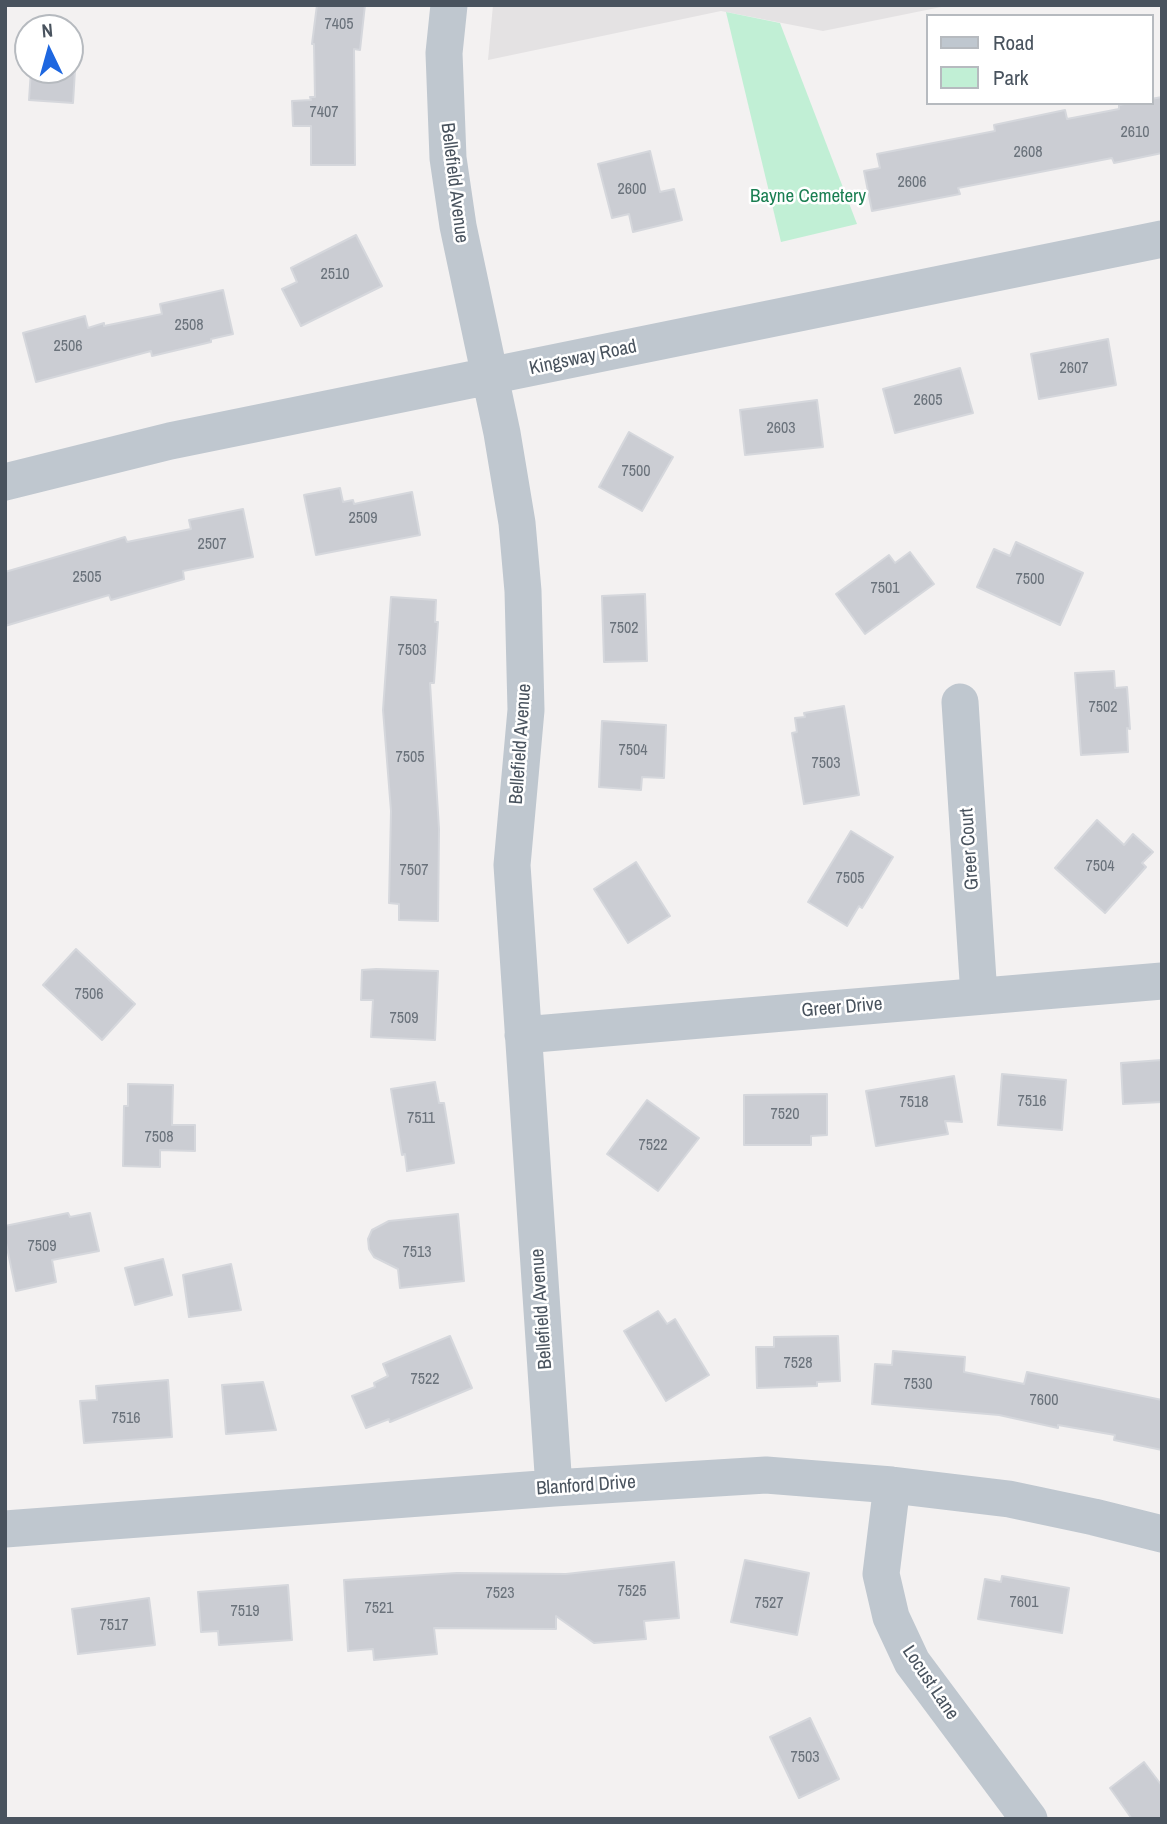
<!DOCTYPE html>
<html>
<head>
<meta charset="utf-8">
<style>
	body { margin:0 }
	#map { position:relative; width:1167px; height:1824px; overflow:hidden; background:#f3f1f1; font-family:"Archivo Narrow",sans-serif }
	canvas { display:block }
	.frame { position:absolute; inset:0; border:7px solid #49535e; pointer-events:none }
	.legend { position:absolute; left:926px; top:14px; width:228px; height:91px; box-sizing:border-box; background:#fff; border:2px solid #b6babf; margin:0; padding:9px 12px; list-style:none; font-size:21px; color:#49535e }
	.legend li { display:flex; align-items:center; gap:14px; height:35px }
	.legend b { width:35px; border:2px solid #b6babf }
	.north { position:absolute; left:14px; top:14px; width:70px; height:70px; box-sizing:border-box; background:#fff; border:2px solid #b6babf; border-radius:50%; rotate:355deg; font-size:19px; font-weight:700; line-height:28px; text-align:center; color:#49535e }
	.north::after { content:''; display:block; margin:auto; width:24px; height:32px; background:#1e67e0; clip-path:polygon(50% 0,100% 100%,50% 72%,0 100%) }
</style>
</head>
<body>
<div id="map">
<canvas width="1167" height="1824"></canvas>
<div class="frame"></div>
<ul class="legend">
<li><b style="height:9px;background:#bfc7cf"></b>Road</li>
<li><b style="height:19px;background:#c1efd5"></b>Park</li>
</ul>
<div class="north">N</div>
</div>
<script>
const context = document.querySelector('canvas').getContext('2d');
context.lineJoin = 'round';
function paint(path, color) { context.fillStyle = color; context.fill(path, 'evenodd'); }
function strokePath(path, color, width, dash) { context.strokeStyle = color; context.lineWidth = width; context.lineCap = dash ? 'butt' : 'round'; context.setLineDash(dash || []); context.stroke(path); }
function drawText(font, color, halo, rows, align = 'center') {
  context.font = font + ' "Archivo Narrow",sans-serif'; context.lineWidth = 5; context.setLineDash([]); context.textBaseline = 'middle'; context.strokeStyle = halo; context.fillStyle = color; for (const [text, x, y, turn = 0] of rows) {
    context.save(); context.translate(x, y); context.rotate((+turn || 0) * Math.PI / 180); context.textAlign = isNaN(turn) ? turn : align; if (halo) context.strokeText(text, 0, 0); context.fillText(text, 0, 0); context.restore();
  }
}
paint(new Path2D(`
	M 493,5 L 951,5 L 823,31 L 721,11 L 488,60 Z`), '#e4e2e3');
paint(new Path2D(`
	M 726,12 L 780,23 L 857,224 L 781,242 Z`), '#c1efd5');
const building = new Path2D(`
	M 317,5 L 365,5 L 360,50 L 354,49 L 355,165 L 311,165 L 311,126 L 293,126 L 292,101 L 311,100 L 310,97 L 315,97 L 314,44 L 312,44 Z
	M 31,70 L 75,70 L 73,103 L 29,100 Z
	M 1162,97 L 1162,153 L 1114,163 L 1112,158 L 958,188 L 960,194 L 872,211 L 864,171 L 880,168 L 877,154 L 995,131 L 994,125 L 1065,110 L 1067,119 L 1119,109 L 1119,105 L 1129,103 L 1151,103 L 1151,99 Z
	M 650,151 L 660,192 L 674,189 L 682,220 L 633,232 L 629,214 L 612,218 L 598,164 Z
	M 356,235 L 382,286 L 301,326 L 282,289 L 297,282 L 291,268 Z
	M 223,290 L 233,334 L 211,339 L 211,342 L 152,356 L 151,351 L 36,382 L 23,333 L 85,316 L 88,328 L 104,323 L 104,326 L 162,314 L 160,304 Z
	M 1108,339 L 1116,385 L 1039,399 L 1031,354 Z
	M 960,368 L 973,413 L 895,433 L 883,389 Z
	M 817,400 L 823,447 L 745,455 L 740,410 Z
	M 629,432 L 673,457 L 642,511 L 599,487 Z
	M 340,488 L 343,502 L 353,500 L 354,504 L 412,492 L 420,535 L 316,555 L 304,495 Z
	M 243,509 L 253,557 L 183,571 L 184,579 L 111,600 L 109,595 L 5,626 L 5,572 L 125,537 L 127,542 L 191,529 L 189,520 Z
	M 1016,542 L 1083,573 L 1060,625 L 977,587 L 994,549 L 1010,556 Z
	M 910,552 L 934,584 L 865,634 L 836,594 L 889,555 L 895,563 Z
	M 645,594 L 647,661 L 604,662 L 602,596 Z
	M 391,597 L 436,600 L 435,622 L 438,622 L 434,683 L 430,683 L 439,829 L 438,921 L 399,920 L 399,904 L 389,903 L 391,811 L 383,710 Z
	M 1114,671 L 1115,688 L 1127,687 L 1130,729 L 1127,728 L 1128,752 L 1081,755 L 1075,673 Z
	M 844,706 L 859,795 L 804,804 L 792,733 L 797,732 L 795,718 L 805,717 L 804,713 Z
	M 602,721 L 666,725 L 664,778 L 642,777 L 641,790 L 599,787 Z
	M 1097,820 L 1124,845 L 1133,834 L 1153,852 L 1142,863 L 1146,867 L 1105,913 L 1055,868 Z
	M 851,831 L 893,857 L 862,908 L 859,906 L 847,926 L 808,902 Z
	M 636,862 L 670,916 L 628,943 L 594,889 Z
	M 76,949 L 135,1004 L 102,1040 L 43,985 Z
	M 376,969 L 438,971 L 435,1040 L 371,1037 L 373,1000 L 361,1000 L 362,970 Z
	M 1162,1060 L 1162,1102 L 1123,1104 L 1121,1063 Z
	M 1002,1074 L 1066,1080 L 1062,1130 L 998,1125 Z
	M 954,1076 L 962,1122 L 945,1121 L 948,1134 L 876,1146 L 866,1091 Z
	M 435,1082 L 439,1103 L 444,1103 L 454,1163 L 407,1171 L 405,1154 L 402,1155 L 391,1089 Z
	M 128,1084 L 173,1085 L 172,1125 L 195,1125 L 195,1151 L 160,1150 L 160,1167 L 123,1166 L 124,1106 L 128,1106 Z
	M 827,1094 L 827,1135 L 811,1136 L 811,1145 L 744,1145 L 744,1095 Z
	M 647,1100 L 699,1138 L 658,1191 L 607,1154 Z
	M 68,1213 L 70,1217 L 90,1213 L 99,1251 L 52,1260 L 56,1282 L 16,1291 L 5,1238 L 5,1226 Z
	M 458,1214 L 464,1281 L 400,1288 L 398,1269 L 374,1257 L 369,1249 L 368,1239 L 372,1230 L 389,1221 Z
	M 163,1259 L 172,1295 L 135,1305 L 125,1268 Z
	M 231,1264 L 241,1310 L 189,1317 L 183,1275 Z
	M 658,1311 L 667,1324 L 675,1319 L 709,1375 L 666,1401 L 624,1331 Z
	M 450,1336 L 472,1388 L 390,1422 L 389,1419 L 366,1428 L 352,1396 L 375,1387 L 374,1383 L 388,1376 L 383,1364 Z
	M 838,1336 L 840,1381 L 817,1382 L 817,1386 L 757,1388 L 756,1347 L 774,1347 L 774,1337 Z
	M 893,1351 L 965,1357 L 964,1372 L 1024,1384 L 1027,1372 L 1162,1400 L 1162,1450 L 1114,1440 L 1115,1435 L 1058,1425 L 1058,1428 L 999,1415 L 872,1404 L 875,1364 L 892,1365 Z
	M 168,1380 L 172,1437 L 84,1443 L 80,1401 L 97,1400 L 96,1386 Z
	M 263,1382 L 276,1430 L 226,1434 L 222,1385 Z
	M 745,1560 L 809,1573 L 797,1635 L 731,1622 Z
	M 674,1562 L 679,1618 L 644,1621 L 646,1639 L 594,1643 L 556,1616 L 556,1629 L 434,1628 L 437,1654 L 374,1660 L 373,1649 L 348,1651 L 344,1580 L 457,1573 L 566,1574 Z
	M 1002,1576 L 1069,1588 L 1062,1633 L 978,1619 L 985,1579 L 1001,1582 Z
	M 288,1585 L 292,1640 L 219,1645 L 218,1631 L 201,1632 L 198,1592 Z
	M 149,1598 L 155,1645 L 78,1654 L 72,1609 Z
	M 810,1718 L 839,1779 L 799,1798 L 770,1737 Z
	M 1144,1762 L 1162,1786 L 1162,1819 L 1132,1819 L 1110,1788 Z`);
paint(building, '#cbcdd3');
strokePath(building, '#d5d7dc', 2);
strokePath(new Path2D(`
	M 449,5 L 444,53 L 448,158 L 458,226 L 502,433 L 517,523 L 523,591 L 526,710 L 512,865 L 554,1488
	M 5,482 L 170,441 L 1162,239
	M 960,702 L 979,996
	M 523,1035 L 1162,981
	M 892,1485 L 881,1574 L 891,1617 L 912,1662 L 1029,1819
	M 5,1529 L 554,1488 L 766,1475 L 892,1485 L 1009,1499 L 1094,1517 L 1162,1534`), '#bfc7cf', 37);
drawText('16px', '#6a727b', null, [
	["7405",339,25],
	["7407",324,113],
	["2610",1135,133],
	["2608",1028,153],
	["2606",912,183],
	["2600",632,190],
	["2510",335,275],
	["2508",189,326],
	["2506",68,347],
	["2607",1074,369],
	["2605",928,401],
	["2603",781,429],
	["7500",636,472],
	["2509",363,519],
	["2507",212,545],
	["2505",87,578],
	["7500",1030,580],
	["7501",885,589],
	["7502",624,629],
	["7503",412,651],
	["7502",1103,708],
	["7504",633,751],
	["7505",410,758],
	["7503",826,764],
	["7504",1100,867],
	["7507",414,871],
	["7505",850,879],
	["7506",89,995],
	["7509",404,1019],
	["7516",1032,1102],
	["7518",914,1103],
	["7520",785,1115],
	["7511",421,1119],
	["7508",159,1138],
	["7522",653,1146],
	["7509",42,1247],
	["7513",417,1253],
	["7528",798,1364],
	["7522",425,1380],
	["7530",918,1385],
	["7600",1044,1401],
	["7516",126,1419],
	["7525",632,1592],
	["7523",500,1594],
	["7601",1024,1603],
	["7527",769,1604],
	["7521",379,1609],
	["7519",245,1612],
	["7517",114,1626],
	["7503",805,1758]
]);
drawText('19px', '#49535e', '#fff', [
	["Bellefield Avenue",454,183,83],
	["Kingsway Road",583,358,-12],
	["Bellefield Avenue",521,744,-86],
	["Greer Court",970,849,-94],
	["Greer Drive",842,1008,-5],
	["Bellefield Avenue",542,1309,-94],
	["Blanford Drive",586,1486,-4],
	["Locust Lane",930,1683,56]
]);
drawText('19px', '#1a7f52', '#fff', [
	["Bayne Cemetery",808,197]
]);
</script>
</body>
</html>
